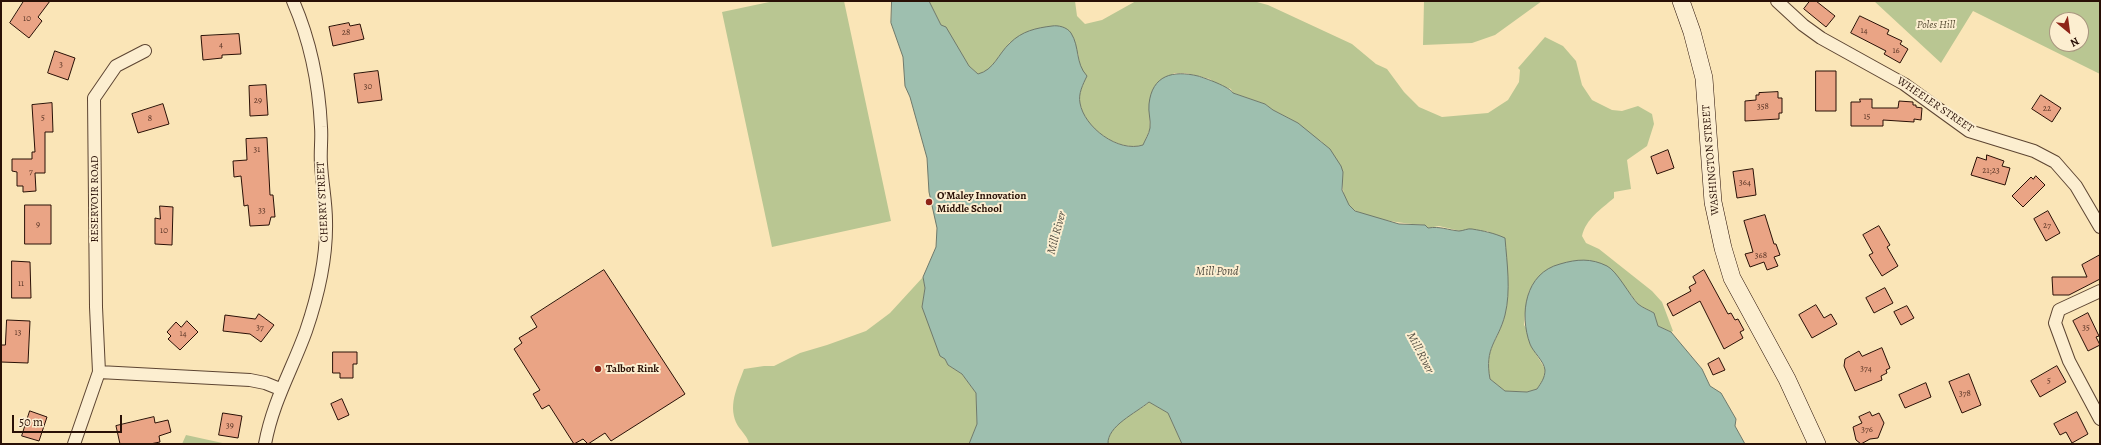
<!DOCTYPE html>
<html>
<head>
<meta charset="utf-8">
<style>
	body { margin:0 }
	#map { position:relative; width:2101px; height:445px; overflow:hidden; background:#fae5b7; font-family:Alegreya,serif }
	canvas { display:block }
	.frame { position:absolute; inset:0; border:2px solid #291006; pointer-events:none }
	.north { position:absolute; left:2049px; top:12px; width:40px; height:40px; box-sizing:border-box; background:#fceed0; border:1px solid #a8957f; border-radius:50%; rotate:151deg; font-size:11px; font-weight:700; line-height:16px; text-align:center; color:#291006 }
	.north::after { content:''; display:block; margin:auto; width:14px; height:18px; background:#8f2418; clip-path:polygon(50% 0,100% 100%,50% 72%,0 100%) }
	.scale { position:absolute; left:12px; top:415px; width:110px; height:18px; box-sizing:border-box; border:2px solid #291006; border-top:0; padding-left:5px; font-size:12px; line-height:14px; white-space:nowrap; color:#291006; -webkit-text-stroke:3px #fceed0; paint-order:stroke }
</style>
</head>
<body>
<div id="map">
<canvas width="2101" height="445"></canvas>
<div class="frame"></div>
<div class="north">N</div>
<div class="scale">50 m</div>
</div>
<script>
const context = document.querySelector('canvas').getContext('2d');
context.lineJoin = 'round';
function paint(path, color) { context.fillStyle = color; context.fill(path, 'evenodd'); }
function strokePath(path, color, width, dash) { context.strokeStyle = color; context.lineWidth = width; context.lineCap = dash ? 'butt' : 'round'; context.setLineDash(dash || []); context.stroke(path); }
function drawText(font, color, halo, rows, align = 'center') {
  context.font = font + ' Alegreya,serif'; context.lineWidth = 4; context.setLineDash([]); context.textBaseline = 'middle'; context.strokeStyle = halo; context.fillStyle = color; for (const [text, x, y, turn = 0] of rows) {
    context.save(); context.translate(x, y); context.rotate((+turn || 0) * Math.PI / 180); context.textAlign = isNaN(turn) ? turn : align; if (halo) context.strokeText(text, 0, 0); context.fillText(text, 0, 0); context.restore();
  }
}
paint(new Path2D(`
	M 774,1 L 844,1 L 891,221 L 772,247 L 722,12 Z
	M 1075,1 L 1077,16 L 1085,24 L 1102,20 L 1136,1 L 1257,2 L 1268,5 L 1352,44 L 1376,64 L 1387,69 L 1404,92 L 1419,107 L 1442,117 L 1488,113 L 1508,100 L 1519,82 L 1520,70 L 1518,68 L 1545,37 L 1563,46 L 1576,61 L 1582,85 L 1592,100 L 1612,110 L 1622,111 L 1638,106 L 1652,114 L 1654,124 L 1647,146 L 1627,160 L 1631,189 L 1614,192 L 1614,198 C 1601,209 1586,219 1582,236 L 1586,243 L 1599,249 L 1652,291 L 1662,302 L 1673,331 L 1671,332 L 1658,326 L 1654,313 L 1639,305 L 1608,267 L 1529,291 L 1525,312 L 1524,325 L 1528,331 L 1530,344 L 1545,369 L 1544,379 L 1537,389 L 1527,392 L 1505,391 L 1490,379 C 1484,346 1499,342 1505,314 C 1512,284 1498,259 1488,231 L 1477,231 L 1472,229 L 1460,231 L 1439,226 L 1428,228 L 1425,225 C 1409,224 1358,219 1349,205 C 1342,195 1342,184 1343,172 L 1321,141 L 1311,136 L 1298,123 L 1273,110 L 1265,104 L 1233,93 L 1231,89 L 1214,83 L 1210,79 L 1186,73 L 1174,73 L 1149,104 L 1150,129 L 1143,145 C 1118,152 1084,128 1080,103 C 1078,94 1083,84 1086,76 L 1080,69 L 1078,53 L 1010,42 L 987,72 L 978,74 L 969,66 L 946,28 L 941,25 L 929,2 Z
	M 1424,1 L 1542,1 L 1495,35 L 1472,43 L 1423,45 Z
	M 1874,1 L 2100,1 L 2100,74 L 1973,11 L 1941,63 ZM 2057,20 L 2081,20 L 2081,44 L 2057,44 Z
	M 923,277 L 925,288 L 922,307 L 945,359 L 948,365 L 962,374 L 976,393 L 977,424 L 969,444 L 749,444 C 748,437 742,432 738,426 C 727,407 737,388 744,369 L 764,366 L 774,366 L 800,353 L 827,345 L 866,331 L 890,313 Z
	M 1149,402 L 1168,413 L 1182,444 L 1108,444 C 1107,424 1136,414 1149,402 Z
	M 186,435 L 227,444 L 182,444 Z`), '#b9c692');
const water = new Path2D(`
	M 892,1 L 929,1 L 941,25 L 946,27 L 969,66 L 978,74 C 994,70 998,54 1010,43 C 1022,31 1036,28 1052,26 C 1058,25 1067,27 1071,33 C 1080,47 1075,63 1087,76 C 1083,84 1078,94 1080,103 C 1084,127 1118,153 1143,145 C 1145,140 1149,134 1150,128 C 1151,120 1148,112 1149,104 C 1152,75 1173,70 1198,76 C 1205,78 1230,87 1233,93 L 1265,104 L 1273,110 L 1298,123 L 1330,149 L 1341,166 L 1343,172 L 1342,190 L 1349,205 L 1355,211 L 1399,224 L 1425,225 L 1428,228 C 1440,226 1448,230 1459,231 C 1463,231 1468,228 1472,229 C 1484,231 1494,233 1505,238 C 1507,263 1511,291 1505,315 C 1498,342 1484,347 1490,379 L 1505,391 L 1527,392 L 1537,389 C 1541,383 1545,378 1545,370 C 1544,361 1533,352 1530,344 C 1519,314 1525,273 1560,264 C 1577,259 1591,258 1607,266 C 1617,271 1630,296 1638,304 C 1643,308 1649,310 1654,313 L 1658,326 L 1671,332 L 1702,369 L 1710,386 L 1721,393 L 1736,419 L 1735,426 L 1745,444 L 1182,444 L 1168,413 L 1149,402 C 1136,413 1107,426 1108,444 L 969,444 L 977,424 L 976,393 L 962,374 L 948,365 L 945,359 L 940,356 L 922,307 L 925,288 L 923,277 L 936,247 L 937,228 L 929,192 L 927,158 L 910,97 L 905,86 L 903,57 L 891,23 Z`);
paint(water, '#9ebfaf');
strokePath(water, '#6f796b', 1);
const building = new Path2D(`
	M 24,1 L 50,1 L 38,17 L 42,21 L 29,38 L 10,23 Z
	M 1810,1 L 1816,1 L 1835,16 L 1826,27 L 1804,9 Z
	M 1860,16 L 1889,30 L 1887,34 L 1902,41 L 1900,44 L 1908,49 L 1900,63 L 1884,54 L 1886,51 L 1851,33 Z
	M 349,23 L 350,26 L 360,24 L 364,39 L 333,46 L 329,27 Z
	M 239,34 L 241,54 L 222,55 L 222,58 L 203,60 L 201,36 Z
	M 55,51 L 75,58 L 68,80 L 48,73 Z
	M 378,71 L 382,100 L 358,103 L 354,74 Z
	M 1816,71 L 1836,71 L 1836,111 L 1816,111 Z
	M 266,85 L 268,115 L 250,116 L 249,86 Z
	M 1778,92 L 1778,98 L 1782,98 L 1782,113 L 1779,113 L 1779,119 L 1745,121 L 1745,101 L 1756,100 L 1756,95 L 1759,95 L 1759,93 Z
	M 2041,95 L 2061,108 L 2052,122 L 2032,109 Z
	M 1860,99 L 1872,99 L 1872,108 L 1898,108 L 1899,101 L 1913,102 L 1913,105 L 1916,105 L 1916,107 L 1922,108 L 1921,120 L 1914,119 L 1914,122 L 1883,120 L 1883,126 L 1851,126 L 1851,102 L 1860,102 Z
	M 52,103 L 53,132 L 45,132 L 45,173 L 35,173 L 36,191 L 23,192 L 23,186 L 17,186 L 17,172 L 12,171 L 12,159 L 32,159 L 32,152 L 35,152 L 32,105 Z
	M 163,104 L 169,124 L 138,133 L 132,114 Z
	M 267,138 L 270,195 L 273,195 L 275,217 L 271,217 L 269,225 L 250,226 L 248,205 L 244,206 L 241,176 L 234,177 L 233,161 L 247,160 L 246,139 Z
	M 1668,150 L 1674,168 L 1657,174 L 1651,157 Z
	M 1987,155 L 2004,161 L 2002,166 L 2010,168 L 2005,185 L 1971,175 L 1977,157 L 1986,160 Z
	M 1753,169 L 1756,195 L 1737,198 L 1733,172 Z
	M 2036,176 L 2045,185 L 2023,207 L 2012,196 L 2031,177 L 2033,179 Z
	M 25,205 L 51,205 L 51,244 L 25,244 Z
	M 160,206 L 173,207 L 172,245 L 155,244 L 155,218 L 160,219 Z
	M 2048,211 L 2060,233 L 2046,241 L 2034,219 Z
	M 1765,215 L 1774,244 L 1776,244 L 1780,255 L 1774,257 L 1778,266 L 1767,270 L 1764,262 L 1750,267 L 1745,254 L 1753,252 L 1744,221 Z
	M 1879,226 L 1890,245 L 1887,247 L 1898,266 L 1882,276 L 1869,255 L 1873,253 L 1863,235 Z
	M 2100,255 L 2100,279 L 2069,295 L 2053,295 L 2052,277 L 2087,277 L 2082,265 Z
	M 12,261 L 30,262 L 31,298 L 12,298 Z
	M 604,270 L 685,394 L 611,441 L 605,433 L 588,444 L 583,439 L 574,444 L 549,405 L 542,409 L 533,394 L 540,390 L 514,349 L 522,343 L 519,338 L 537,327 L 531,317 Z
	M 1704,270 L 1728,314 L 1731,313 L 1735,320 L 1738,319 L 1744,330 L 1740,332 L 1743,338 L 1724,349 L 1700,301 L 1673,316 L 1667,304 L 1691,291 L 1689,287 L 1696,283 L 1693,277 Z
	M 1885,288 L 1893,303 L 1874,313 L 1866,298 Z
	M 1816,305 L 1824,318 L 1831,314 L 1837,324 L 1812,338 L 1799,315 Z
	M 1907,306 L 1914,318 L 1901,325 L 1894,312 Z
	M 2088,313 L 2099,336 L 2096,337 L 2100,345 L 2088,351 L 2073,321 Z
	M 259,314 L 274,325 L 261,342 L 250,334 L 223,331 L 225,315 L 255,319 Z
	M 7,320 L 30,321 L 28,363 L 1,362 L 1,345 L 5,345 Z
	M 187,321 L 198,332 L 180,350 L 168,339 L 171,336 L 167,332 L 176,322 L 181,327 Z
	M 1882,348 L 1890,368 L 1886,370 L 1887,373 L 1881,376 L 1882,380 L 1855,391 L 1844,366 L 1845,359 L 1859,351 L 1862,356 Z
	M 333,352 L 357,352 L 357,364 L 353,364 L 353,378 L 340,378 L 340,373 L 333,373 Z
	M 1719,358 L 1725,370 L 1713,375 L 1708,364 Z
	M 2057,366 L 2066,382 L 2040,397 L 2031,381 Z
	M 1969,374 L 1981,405 L 1962,413 L 1949,382 Z
	M 1926,383 L 1931,397 L 1905,408 L 1899,395 Z
	M 342,399 L 349,415 L 338,420 L 331,404 Z
	M 30,411 L 47,417 L 39,441 L 22,436 Z
	M 1870,412 L 1872,416 L 1879,413 L 1884,423 L 1878,438 L 1870,439 L 1861,444 L 1856,440 L 1853,427 L 1862,423 L 1859,417 Z
	M 2077,412 L 2088,434 L 2072,443 L 2066,432 L 2060,435 L 2054,424 Z
	M 223,413 L 242,416 L 238,438 L 219,435 Z
	M 154,417 L 155,423 L 168,420 L 171,432 L 159,436 L 160,442 L 150,444 L 120,444 L 116,426 Z`);
paint(building, '#eaa485');
strokePath(building, '#291006', 1);
const minor = new Path2D(`
	M 1777,1 L 1803,25 L 1821,38 L 1904,84 L 1969,131 L 2034,151 L 2055,162 L 2076,186 L 2100,227
	M 2100,291 L 2059,310 L 2055,323 L 2069,361 L 2100,419
	M 99,372 L 250,380 L 265,383 L 280,389
	M 74,444 L 99,372 L 96,307 L 94,98 L 116,66 L 145,51
	M 265,444 C 273,401 292,370 306,331 C 318,296 327,258 326,221 C 326,202 322,183 321,164 C 320,152 322,139 321,127 C 319,85 310,40 293,1`);
const secondary = new Path2D(`
	M 1681,1 L 1692,32 L 1704,78 L 1713,202 L 1723,248 L 1732,278 L 1787,379 L 1817,444`);
strokePath(minor, '#5d4532', 14);
strokePath(secondary, '#291006', 18);
strokePath(minor, '#fceed0', 12);
strokePath(secondary, '#fceed0', 17);
for (const [x, y, r, color] of [
	[929,202,4,"#8f2418"],
	[598,369,4,"#8f2418"]
]) { const dot = new Path2D(); dot.arc(x, y, r, 0, 2 * Math.PI); context.fillStyle = color; context.fill(dot); strokePath(dot, '#fceed0', 1.5); }
drawText('9px', '#593526', null, [
	["10",27,19],
	["14",1864,31],
	["28",346,33],
	["4",221,45],
	["16",1896,51],
	["3",61,65],
	["30",368,87],
	["29",258,101],
	["358",1763,107],
	["22",2047,109],
	["15",1867,117],
	["5",43,118],
	["8",150,119],
	["31",257,150],
	["21;23",1991,171],
	["7",31,172],
	["364",1745,183],
	["33",262,211],
	["9",38,225],
	["27",2047,226],
	["10",164,231],
	["368",1761,256],
	["11",21,284],
	["37",260,328],
	["35",2086,328],
	["13",18,333],
	["14",183,334],
	["374",1866,369],
	["5",2049,381],
	["378",1965,394],
	["39",230,426],
	["376",1867,430]
]);
drawText('italic 11px', '#5b5037', '#fceed0', [
	["Poles Hill",1936,25]
]);
drawText('11px', '#291006', '#fceed0', [
	["WHEELER STREET",1935,105,34],
	["WASHINGTON STREET",1711,160,-95],
	["RESERVOIR ROAD",95,199,-90],
	["CHERRY STREET",323,202,-93]
]);
drawText('bold 11px', '#291006', '#fceed0', [
	["O'Maley Innovation",937,196],
	["Middle School",937,209],
	["Talbot Rink",606,369]
], 'left');
drawText('italic 12px', '#524d41', '#fceed0', [
	["Mill River",1057,233,-75],
	["Mill Pond",1217,272],
	["Mill River",1420,353,62]
]);
</script>
</body>
</html>
